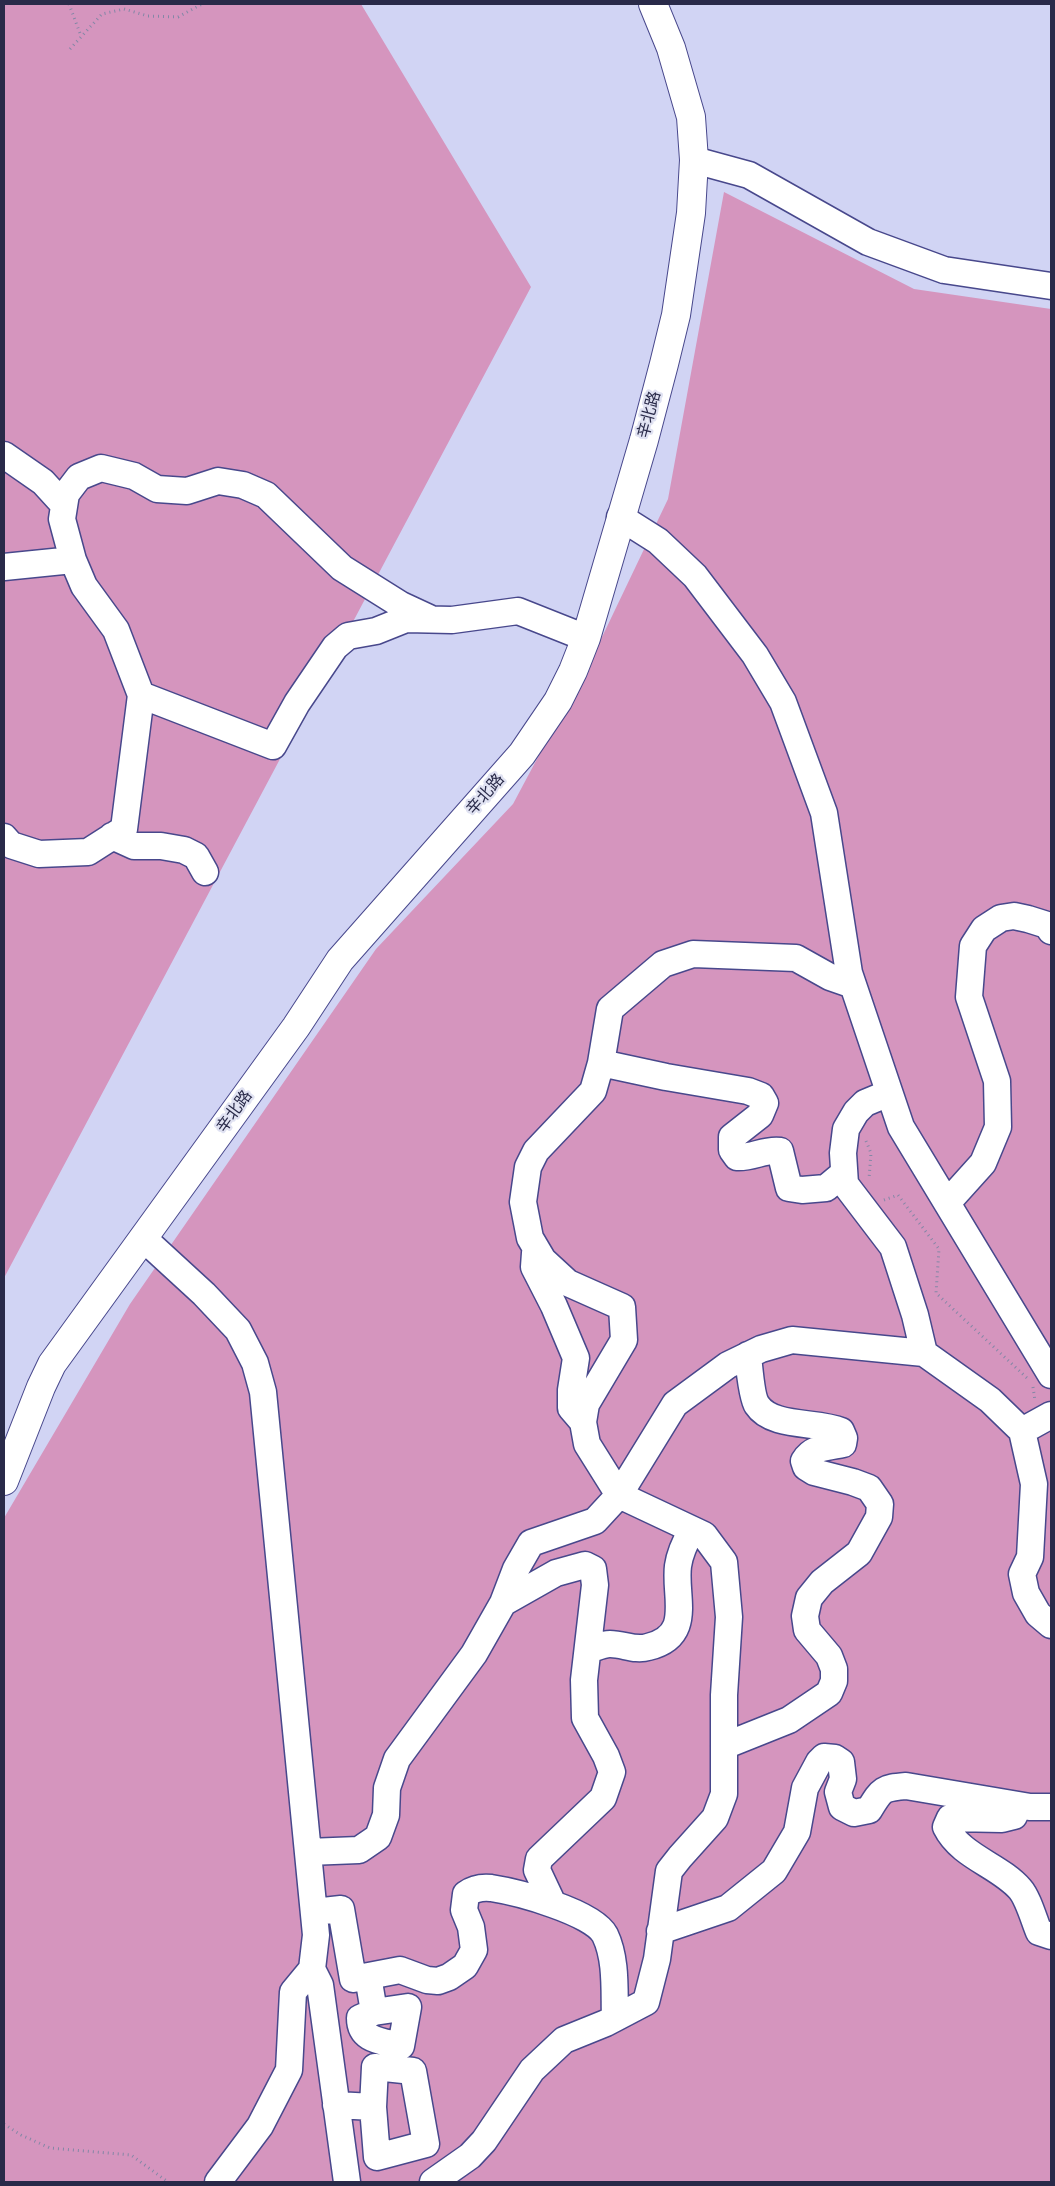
<!DOCTYPE html>
<html>
<head>
<meta charset="utf-8">
<style>
	body { margin:0 }
	#map { position:relative; width:1055px; height:2186px; overflow:hidden; background:#d1d4f4; font-family:"Sofia Sans Condensed",sans-serif }
	canvas { display:block }
	.frame { position:absolute; inset:0; border:5px solid #292a49; pointer-events:none }
</style>
</head>
<body>
<div id="map">
<canvas width="1055" height="2186"></canvas>
<div class="frame"></div>
</div>
<script>
const context = document.querySelector('canvas').getContext('2d');
context.lineJoin = 'round';
function paint(path, color) { context.fillStyle = color; context.fill(path, 'evenodd'); }
function strokePath(path, color, width, dash) { context.strokeStyle = color; context.lineWidth = width; context.lineCap = dash ? 'butt' : 'round'; context.setLineDash(dash || []); context.stroke(path); }
function drawText(font, color, halo, rows, align = 'center') {
  context.font = font + ' "Sofia Sans Condensed","Noto Sans SC",sans-serif'; context.lineWidth = 4.5; context.setLineDash([]); context.textBaseline = 'middle'; context.strokeStyle = halo; context.fillStyle = color; for (const [text, x, y, turn = 0] of rows) {
    context.save(); context.translate(x, y); context.rotate((+turn || 0) * Math.PI / 180); context.textAlign = isNaN(turn) ? turn : align; if (halo) context.strokeText(text, 0, 0); context.fillText(text, 0, 0); context.restore();
  }
}
paint(new Path2D(`
	M 4,4 L 361,4 L 531,287 L 4,1278 Z
	M 724,192 L 914,289 L 1051,309 L 1051,2182 L 4,2182 L 4,1518 L 130,1304 L 376,949 L 513,804 L 603,635 L 668,499 Z`), '#d595be');
const minor = new Path2D(`
	M 694,160 L 749,175 L 868,242 L 944,270 L 1051,286
	M 4,455 L 43,482 L 64,505
	M 620,517 L 658,541 L 695,576 L 755,655 L 783,702 L 824,813 L 849,973 L 901,1127 L 1051,1375
	M 73,560 L 62,519 L 66,494 L 79,477 L 101,468 L 134,476 L 157,489 L 187,491 L 218,481 L 243,485 L 266,495 L 342,568 L 401,605 L 429,618
	M 4,567 L 73,560 L 84,586 L 116,630 L 141,695 L 124,829 L 88,852 L 39,854 L 11,845 L 4,837
	M 141,695 L 273,746 L 297,703 L 335,647 L 348,636 L 376,631 L 406,619 L 452,620 L 518,611 L 586,638
	M 112,836 L 134,846 L 161,846 L 184,850 L 196,856 L 205,872
	M 601,1063 L 666,1077 L 748,1091 L 761,1096 L 765,1103 L 760,1115 L 732,1137 L 732,1150 L 737,1157 C 753,1158 764,1149 780,1151 L 789,1188 L 802,1190 L 826,1188 L 844,1173
	M 889,1093 L 865,1103 L 856,1112 L 846,1129 L 843,1153 L 845,1184 L 893,1247 L 915,1315 L 924,1353
	M 947,1203 L 983,1163 L 998,1127 L 997,1081 L 969,997 L 973,946 L 984,929 L 1001,918 L 1014,916 L 1028,919 L 1047,925 L 1051,931
	M 143,1238 L 204,1294 L 238,1330 L 255,1363 L 263,1392 L 316,1935 L 312,1969 L 293,1992 L 289,2070 L 260,2126 L 218,2182
	M 535,1253 L 534,1267 L 554,1306 L 576,1358 L 571,1390 L 571,1408 L 583,1422
	M 1022,1431 L 1051,1415
	M 503,1603 L 556,1573 L 585,1565 L 593,1569 L 595,1585 L 584,1680 L 585,1718 L 606,1756 L 612,1772 L 603,1798 L 539,1859 L 537,1870 L 553,1904
	M 588,1650 C 595,1648 603,1644 610,1644 C 624,1644 635,1651 648,1647 C 694,1636 674,1597 678,1566 C 680,1552 685,1542 692,1530
	M 724,1746 L 789,1720 L 829,1693 L 834,1681 L 834,1669 L 829,1656 L 807,1630 L 805,1616 L 809,1598 L 822,1582 L 859,1553 L 879,1517 L 880,1504 L 869,1488 L 853,1482 L 814,1472 L 806,1467 L 804,1461 C 812,1447 828,1447 843,1444 L 844,1438 L 841,1431 C 817,1421 772,1428 757,1405 C 752,1398 749,1366 748,1355
	M 1014,1816 L 1002,1819 L 950,1818 L 946,1827 C 961,1857 999,1865 1020,1889 C 1028,1898 1034,1920 1039,1932 L 1051,1936
	M 308,1852 L 359,1850 L 378,1837 L 386,1815 L 387,1788 L 397,1759 L 474,1654 L 503,1603 L 516,1569 L 531,1543 L 595,1521 L 619,1495 L 675,1404 L 728,1365 L 761,1349 L 792,1340 L 924,1353 L 990,1400 L 1022,1431 L 1034,1484 L 1030,1557 L 1022,1574 L 1026,1593 L 1038,1614 L 1051,1625
	M 314,1912 L 341,1909 L 353,1979 L 400,1970 L 427,1980 L 438,1981 L 449,1977 L 465,1966 L 474,1950 L 471,1927 L 464,1910 L 466,1894 C 473,1889 482,1887 491,1888 C 517,1892 593,1912 605,1935 C 617,1960 614,1992 615,2018
	M 660,1931 L 728,1908 L 774,1871 L 797,1832 L 805,1788 L 819,1762 L 824,1757 L 835,1758 L 841,1762 L 843,1779 L 838,1792 L 842,1807 L 854,1813 L 869,1810 C 882,1789 882,1788 906,1786 L 1030,1807 L 1051,1807
	M 312,1969 L 320,1985 L 347,2182
	M 368,1976 L 374,2012 L 408,2007 L 401,2046 C 382,2041 360,2041 360,2018 L 374,2012
	M 336,2105 L 373,2107 L 375,2067 L 413,2071 L 426,2144 L 377,2157 L 373,2107
	M 433,2182 L 470,2156 L 484,2141 L 532,2070 L 564,2040 L 606,2023 L 646,2002 L 657,1959 L 669,1871 L 680,1857 L 715,1818 L 724,1794 L 724,1695 L 729,1617 L 724,1562 L 704,1535 L 619,1495 L 587,1444 L 583,1422 L 586,1404 L 624,1340 L 622,1307 L 568,1283 L 543,1260 L 530,1238 L 523,1202 L 528,1167 L 536,1151 L 593,1091 L 601,1063 L 610,1009 L 663,964 L 693,954 L 796,958 L 830,977 L 853,985`);
const major = new Path2D(`
	M 4,1481 L 41,1387 L 52,1364 L 296,1027 L 340,960 L 522,754 L 558,701 L 573,671 L 586,638 L 644,440 L 664,364 L 676,315 L 691,213 L 694,160 L 691,117 L 671,48 L 653,4`);
strokePath(minor, '#48488c', 29);
strokePath(major, '#48488c', 30);
strokePath(new Path2D(`
	M 69,4 L 81,36
	M 70,49 L 102,14 L 124,9 L 148,16 L 178,17 L 202,4
	M 866,1141 L 871,1153 L 869,1179
	M 884,1200 L 898,1195 L 939,1249 L 936,1293 L 1027,1378
	M 1033,1387 L 1035,1401
	M 4,2124 L 21,2135 L 50,2148 L 131,2155 L 168,2182`), '#8487a6', 3, [1, 4]);
strokePath(minor, '#fff', 26);
strokePath(major, '#fff', 28);
drawText('16px', '#292a49', '#e0e2f2', [
	["辛北路",650,415,-75],
	["辛北路",486,795,-49],
	["辛北路",235,1112,-54]
]);
</script>
</body>
</html>
